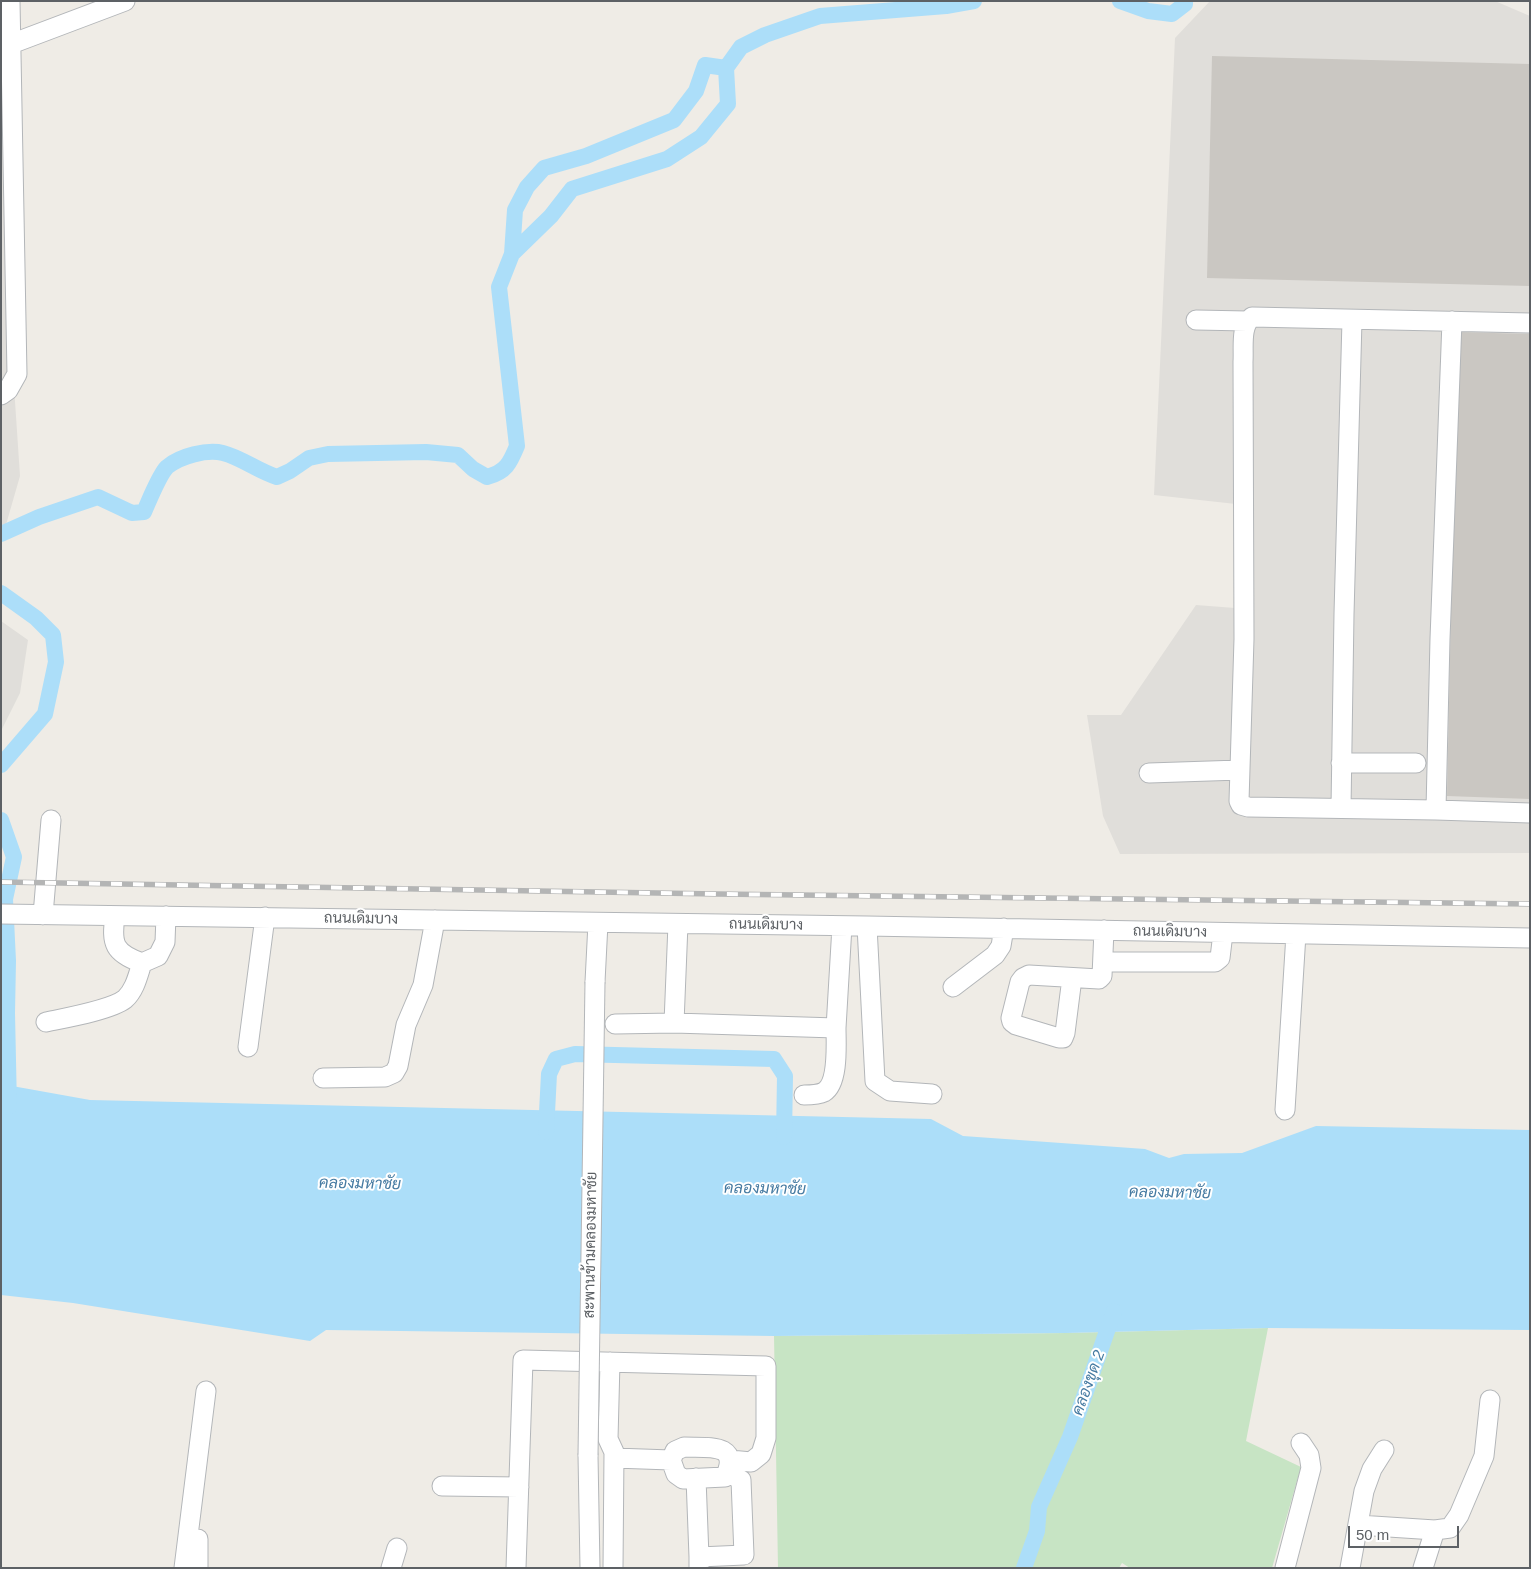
<!DOCTYPE html>
<html>
<head>
<meta charset="utf-8">
<style>
	body { margin:0 }
	#map { position:relative; width:1531px; height:1569px; overflow:hidden; background:#efece6; font-family:Helvetica,sans-serif }
	canvas { display:block }
	.frame { position:absolute; inset:0; border:2px solid #5d6165; pointer-events:none }
	.scale { position:absolute; left:1348px; top:1526px; width:111px; height:22px; box-sizing:border-box; border:2px solid #5d6165; border-top:0; padding-left:6px; font-size:15px; line-height:18px; white-space:nowrap; color:#5d6165; -webkit-text-stroke:4px #fff; paint-order:stroke }
</style>
</head>
<body>
<div id="map">
<canvas width="1531" height="1569"></canvas>
<div class="frame"></div>
<div class="scale">50 m</div>
</div>
<script>
const context = document.querySelector('canvas').getContext('2d');
context.lineJoin = 'round';
function paint(path, color) { context.fillStyle = color; context.fill(path, 'evenodd'); }
function strokePath(path, color, width, dash) { context.strokeStyle = color; context.lineWidth = width; context.lineCap = dash ? 'butt' : 'round'; context.setLineDash(dash || []); context.stroke(path); }
function drawText(font, color, halo, rows, align = 'center') {
  context.font = font + ' Helvetica,Sarabun,sans-serif'; context.lineWidth = 4; context.setLineDash([]); context.textBaseline = 'middle'; context.strokeStyle = halo; context.fillStyle = color; for (const [text, x, y, turn = 0] of rows) {
    context.save(); context.translate(x, y); context.rotate((+turn || 0) * Math.PI / 180); context.textAlign = isNaN(turn) ? turn : align; if (halo) context.strokeText(text, 0, 0); context.fillText(text, 0, 0); context.restore();
  }
}
paint(new Path2D(`
	M 1210,1 L 1495,1 L 1530,16 L 1530,853 L 1120,854 L 1103,816 L 1087,715 L 1121,715 L 1196,605 L 1235,608 L 1245,505 L 1154,495 L 1175,38 Z
	M 1,68 L 6,267 L 20,476 L 1,542 Z
	M 1,621 L 28,640 L 20,693 L 1,731 Z`), '#e0deda');
paint(new Path2D(`
	M 1268,1328 L 1246,1441 L 1301,1467 L 1272,1568 L 1130,1568 L 1122,1563 L 1119,1568 L 778,1568 L 774,1336 L 1066,1333 Z`), '#c7e4c4');
paint(new Path2D(`
	M 1,1084 L 90,1100 L 931,1119 L 963,1136 L 1145,1149 L 1169,1158 L 1184,1154 L 1242,1153 L 1316,1126 L 1530,1130 L 1530,1330 L 1268,1328 L 1066,1333 L 774,1336 L 326,1330 L 310,1341 L 73,1303 L 1,1295 Z`), '#acdef9');
strokePath(new Path2D(`
	M 1120,1 L 1148,11 L 1172,14 L 1185,4 L 1185,1
	M 512,254 L 551,216 L 572,189 L 667,159 L 701,137 L 728,104 L 726,68 L 741,47 L 765,35 L 820,16 L 946,6 L 974,1
	M 1,534 L 39,517 L 98,497 L 132,513 L 144,512 C 149,501 159,475 167,467 C 180,456 207,449 223,453 C 242,458 258,471 277,477 L 290,471 L 309,458 L 328,454 L 426,452 L 458,455 L 473,469 L 487,477 C 506,472 510,463 517,446 L 499,287 L 512,254 L 515,210 L 527,187 L 544,168 L 586,156 L 674,120 L 696,91 L 705,65 L 726,68
	M 1,593 L 36,618 L 53,635 L 56,662 L 45,714 L 1,765
	M 1,820 L 14,857 L 5,899 L 8,961 L 7,1013 L 9,1107
	M 546,1132 L 549,1074 L 556,1059 L 575,1054 L 774,1059 L 785,1076 L 784,1137
	M 1024,1568 L 1037,1531 L 1039,1507 L 1070,1437 L 1114,1311`), '#acdef9', 16);
paint(new Path2D(`
	M 1212,56 L 1530,64 L 1530,286 L 1207,278 Z
	M 1457,332 L 1530,334 L 1530,799 L 1447,796 Z`), '#cac7c2');
const minor = new Path2D(`
	M 11,44 L 125,1
	M 1196,320 L 1247,321
	M 1452,321 L 1440,639 L 1436,810 L 1530,813
	M 1,395 L 8,390 L 17,374 L 10,1
	M 1341,763 L 1416,763
	M 1149,773 L 1240,770
	M 1341,808 L 1344,614 L 1352,320
	M 1436,810 L 1248,807 L 1241,805 L 1239,801 L 1244,639 L 1243,362 C 1244,348 1240,326 1252,317 L 1530,323
	M 1,914 L 867,926 L 1530,938
	M 43,915 L 51,820
	M 115,916 C 111,944 114,953 142,963 L 158,956 L 165,942 L 166,916
	M 867,926 L 875,1081 L 890,1091 L 932,1094
	M 1104,962 L 1215,962 L 1220,958 L 1223,933
	M 1072,978 L 1065,1033 L 1063,1038 L 1059,1038 L 1016,1025 L 1012,1022 L 1011,1018 L 1020,982 L 1023,978 L 1029,975 L 1099,979 L 1102,976 L 1104,930
	M 595,982 L 598,923
	M 953,987 L 995,955 L 1001,946 L 1004,928
	M 46,1022 C 65,1018 111,1010 125,999 C 135,990 138,975 142,963
	M 674,1023 L 678,924
	M 615,1024 L 674,1023 L 836,1028 C 836,1043 839,1083 824,1092 C 818,1095 810,1095 804,1095
	M 836,1028 L 842,926
	M 248,1047 L 265,917
	M 323,1078 L 385,1077 L 394,1073 L 398,1066 L 406,1025 L 423,985 L 435,920
	M 1285,1110 L 1296,934
	M 610,1362 L 608,1439 L 614,1452 L 613,1568
	M 684,1447 C 708,1448 741,1442 725,1477 L 683,1479 L 676,1474 L 671,1460 L 675,1451 Z
	M 588,1455 L 590,1568
	M 614,1458 L 671,1460
	M 696,1478 L 699,1557
	M 442,1486 L 519,1487
	M 1358,1525 L 1435,1530 L 1450,1528 L 1459,1515 L 1484,1456 L 1490,1400
	M 198,1539 L 198,1568
	M 184,1568 L 206,1391
	M 391,1568 L 397,1548
	M 516,1568 L 523,1360 L 766,1366 L 766,1438 L 761,1454 L 751,1462 L 730,1460
	M 699,1568 L 699,1557 L 744,1555 L 741,1480 L 727,1472
	M 1285,1568 L 1311,1468 L 1309,1455 L 1301,1443
	M 1350,1568 L 1364,1491 L 1372,1469 L 1384,1450
	M 1423,1568 L 1435,1530`);
strokePath(minor, '#b3b6b9', 21);
strokePath(minor, '#fff', 19);
const rail = new Path2D(`
	M 1,882 L 717,894 L 1530,904`);
strokePath(rail, '#b4b5b5', 5.5);
strokePath(rail, '#fff', 4, [11]);
const minorBridge = new Path2D(`
	M 588,1455 L 595,982`);
strokePath(minorBridge, '#b3b6b9', 21, []);
strokePath(minorBridge, '#fff', 19);
drawText('15px', '#5d6165', '#fff', [
	["ถนนเดิมบาง",361,919,1],
	["ถนนเดิมบาง",766,925,1],
	["ถนนเดิมบาง",1170,932,1],
	["สะพานข้ามคลองมหาชัย",591,1245,-89]
]);
drawText('italic 16px', '#467ba2', '#fff', [
	["คลองมหาชัย",360,1184,1],
	["คลองมหาชัย",765,1189,1],
	["คลองมหาชัย",1170,1193,1],
	["คลองขุด 2",1089,1383,-70]
]);
</script>
</body>
</html>
